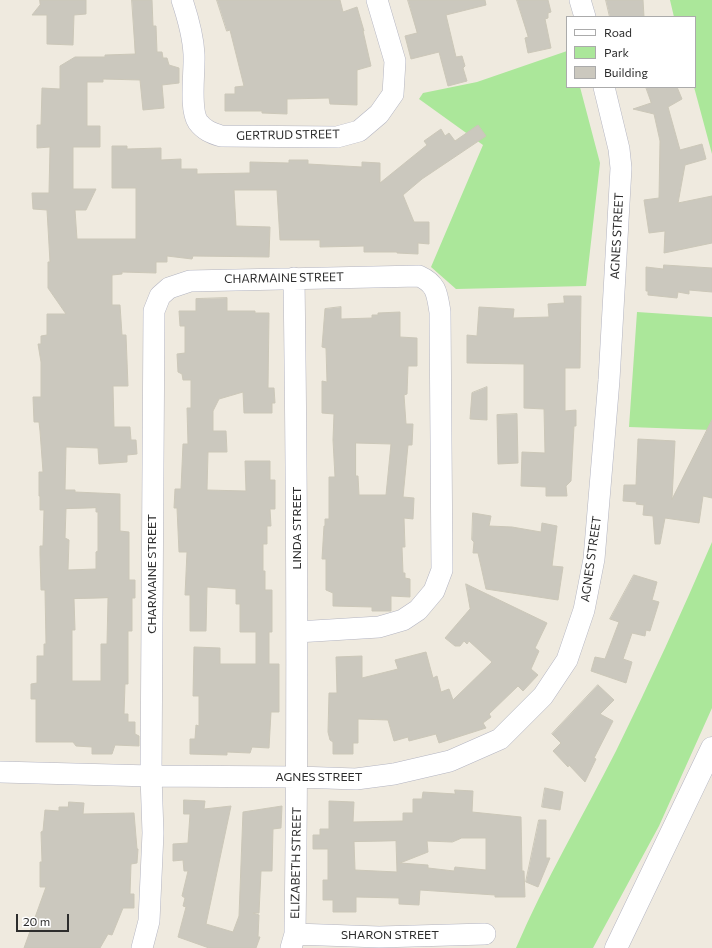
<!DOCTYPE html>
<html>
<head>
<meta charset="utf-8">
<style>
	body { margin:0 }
	#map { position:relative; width:712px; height:948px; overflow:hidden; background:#efeadf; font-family:Commissioner,sans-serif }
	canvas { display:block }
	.legend { position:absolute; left:566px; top:16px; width:130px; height:72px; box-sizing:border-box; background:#fff; border:1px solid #ababab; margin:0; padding:5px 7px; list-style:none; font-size:12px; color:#2d2d2d }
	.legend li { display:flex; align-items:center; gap:8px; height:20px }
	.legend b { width:20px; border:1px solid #ababab }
	.scale { position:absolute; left:16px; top:914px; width:53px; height:18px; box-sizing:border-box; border:2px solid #2d2d2d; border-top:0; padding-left:5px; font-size:12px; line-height:14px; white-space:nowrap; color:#2d2d2d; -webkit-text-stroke:3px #fff; paint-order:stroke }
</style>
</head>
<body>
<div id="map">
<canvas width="712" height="948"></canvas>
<ul class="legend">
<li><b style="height:5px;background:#fff"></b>Road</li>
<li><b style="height:11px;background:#abe79a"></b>Park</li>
<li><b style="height:11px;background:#cbc8be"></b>Building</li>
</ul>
<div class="scale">20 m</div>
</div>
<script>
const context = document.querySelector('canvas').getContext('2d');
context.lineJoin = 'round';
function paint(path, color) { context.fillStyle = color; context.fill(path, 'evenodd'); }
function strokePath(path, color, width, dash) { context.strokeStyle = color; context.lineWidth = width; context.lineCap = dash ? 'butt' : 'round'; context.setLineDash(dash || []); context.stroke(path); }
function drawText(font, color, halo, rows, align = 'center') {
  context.font = font + ' Commissioner,sans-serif'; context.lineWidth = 3; context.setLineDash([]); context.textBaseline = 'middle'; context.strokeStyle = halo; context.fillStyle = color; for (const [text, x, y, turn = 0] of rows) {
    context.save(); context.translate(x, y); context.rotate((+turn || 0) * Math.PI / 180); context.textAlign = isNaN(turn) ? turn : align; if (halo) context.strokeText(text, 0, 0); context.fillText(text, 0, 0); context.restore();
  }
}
paint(new Path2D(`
	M 670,0 L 712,0 L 712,154 L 694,87 L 695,87 L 695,17 L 674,17 Z
	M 567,51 L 567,87 L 580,87 L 600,163 L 586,286 L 456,289 L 431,267 L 483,145 L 419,99 L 423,93 L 477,82 Z
	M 637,312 L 712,317 L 712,430 L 629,427 Z
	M 712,542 L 712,708 L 659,826 L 593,948 L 516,948 C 545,880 583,816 616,751 C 650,682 682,612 712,542 Z`), '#abe79a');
const building = new Path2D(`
	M 40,0 L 86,0 L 86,14 L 74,15 L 73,45 L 47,44 L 47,15 L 32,15 L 40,5 Z
	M 132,0 L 152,0 L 153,26 L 156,26 L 157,52 L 162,52 L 163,58 L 167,58 L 169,65 L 179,68 L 179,83 L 162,85 L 164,108 L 143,110 L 140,80 L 103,79 L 103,82 L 87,82 L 87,126 L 100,126 L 100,147 L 73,147 L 73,189 L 96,189 L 86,210 L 75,210 L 77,239 L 136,239 L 136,188 L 112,188 L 112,146 L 127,146 L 127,149 L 161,148 L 161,160 L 181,159 L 181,169 L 197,169 L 197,174 L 250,173 L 250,162 L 289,163 L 289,160 L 308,160 L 308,164 L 362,167 L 362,162 L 380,163 L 380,183 L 427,145 L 424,141 L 441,129 L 445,136 L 449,133 L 455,141 L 478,125 L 486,136 L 422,179 L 403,195 L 414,222 L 429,222 L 429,244 L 418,243 L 418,254 L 397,253 L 397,252 L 364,252 L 364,246 L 320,247 L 320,240 L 280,240 L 277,190 L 234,190 L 236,226 L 270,227 L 269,257 L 193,256 L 192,259 L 167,256 L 167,262 L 156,262 L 156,273 L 122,272 L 122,274 L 112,275 L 112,305 L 120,305 L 122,335 L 126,335 L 128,386 L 113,386 L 114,427 L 130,427 L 131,440 L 136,440 L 137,454 L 127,455 L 127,462 L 99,464 L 98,448 L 66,447 L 65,490 L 75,490 L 75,492 L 120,494 L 120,531 L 129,532 L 129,580 L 135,580 L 135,598 L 132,598 L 132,631 L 128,631 L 128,684 L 125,684 L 124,714 L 128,714 L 128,722 L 135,722 L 135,734 L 139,736 L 139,746 L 115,745 L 112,754 L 92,754 L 92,747 L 76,746 L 73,742 L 36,742 L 36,699 L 31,699 L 31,684 L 37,683 L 37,656 L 44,656 L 44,644 L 46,644 L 45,590 L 41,590 L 40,554 L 40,546 L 43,546 L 44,510 L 40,510 L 40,496 L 39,496 L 39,472 L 43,472 L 40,431 L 39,422 L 34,422 L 33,397 L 41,397 L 41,362 L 38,344 L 41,344 L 41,336 L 47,335 L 47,314 L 66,314 L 48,288 L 48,262 L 50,262 L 47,210 L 33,209 L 32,193 L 49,193 L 50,147 L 37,148 L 37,125 L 41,125 L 42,88 L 60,89 L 60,66 L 75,57 L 105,57 L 105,55 L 135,54 ZM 96,508 L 96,512 L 98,512 L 98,551 L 96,552 L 96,569 L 68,570 L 69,540 L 65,538 L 66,509 ZM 108,598 L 107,644 L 101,644 L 101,681 L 72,681 L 72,630 L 75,630 L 74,599 Z
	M 217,0 L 340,0 L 343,12 L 357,7 L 364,31 L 363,31 L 371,66 L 357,70 L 357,105 L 330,104 L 329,98 L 287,99 L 287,114 L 262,113 L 262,111 L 225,111 L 225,94 L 235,94 L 235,87 L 244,86 L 230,30 L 227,31 Z
	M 408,0 L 485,0 L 486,5 L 446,15 L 456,57 L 462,56 L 465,66 L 463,68 L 467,81 L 448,86 L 439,52 L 411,59 L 405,36 L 417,33 Z
	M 517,0 L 548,0 L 551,12 L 548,13 L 548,18 L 545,19 L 551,48 L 528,53 L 525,38 L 528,37 Z
	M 606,0 L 643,0 L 644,17 L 610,17 Z
	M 646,87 L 677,87 L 682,99 L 668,107 L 680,150 L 702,144 L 706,159 L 685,165 L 678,203 L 712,196 L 712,243 L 664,253 L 665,231 L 649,233 L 644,200 L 659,198 L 660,141 L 654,114 L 633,109 L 651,103 Z
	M 664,265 L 712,268 L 712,292 L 689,290 L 689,294 L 678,292 L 677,298 L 648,295 L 648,291 L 646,291 L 646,267 L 663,269 Z
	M 564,296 L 581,296 L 580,368 L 565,368 L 565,411 L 576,410 L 576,426 L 574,426 L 571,481 L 566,486 L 567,496 L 546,496 L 546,487 L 521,486 L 522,452 L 545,453 L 544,409 L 524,408 L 524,364 L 467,363 L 467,335 L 477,336 L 479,307 L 514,309 L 513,318 L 549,317 L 548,304 L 564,303 Z
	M 227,298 L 227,311 L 255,311 L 255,313 L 269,313 L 268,388 L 274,388 L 275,403 L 272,403 L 272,413 L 244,413 L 243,392 L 219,399 L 213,411 L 213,431 L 226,431 L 227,452 L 208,452 L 207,490 L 246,491 L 245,461 L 270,461 L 270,480 L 275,480 L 275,509 L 270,509 L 271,526 L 267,526 L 267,544 L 263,544 L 263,571 L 265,571 L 265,590 L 272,590 L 272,632 L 269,632 L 269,664 L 279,664 L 279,712 L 271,712 L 269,748 L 252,747 L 250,753 L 227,752 L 227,755 L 190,754 L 190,739 L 195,739 L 196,725 L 199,726 L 199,696 L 193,696 L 194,647 L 220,648 L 220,664 L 256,664 L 256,632 L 240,632 L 240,604 L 236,604 L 236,589 L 207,587 L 206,631 L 190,631 L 190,595 L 185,595 L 187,552 L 179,552 L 177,508 L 174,508 L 175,489 L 181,489 L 183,444 L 188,444 L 187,408 L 191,408 L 191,380 L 183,380 L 182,374 L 178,372 L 177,354 L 185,353 L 185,326 L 180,326 L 179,311 L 196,311 L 196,299 Z
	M 341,307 L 341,319 L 372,318 L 372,315 L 378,315 L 378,313 L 400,312 L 400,337 L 417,338 L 417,366 L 408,366 L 407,394 L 404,395 L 406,424 L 413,424 L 412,445 L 408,445 L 403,497 L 414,498 L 413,519 L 404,518 L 405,547 L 402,547 L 403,573 L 405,573 L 405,578 L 410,579 L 410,597 L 391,596 L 391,611 L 372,611 L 372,607 L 333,606 L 333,593 L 326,590 L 326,559 L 322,559 L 324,526 L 325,526 L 325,519 L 329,519 L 329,477 L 335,477 L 333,440 L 334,414 L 322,413 L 322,381 L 327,382 L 326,348 L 322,347 L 325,309 ZM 356,443 L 391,444 L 386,495 L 359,495 L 358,476 L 356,476 Z
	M 487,387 L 487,420 L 470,419 L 472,393 Z
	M 517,414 L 518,463 L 498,464 L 497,415 Z
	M 712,420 L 712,498 L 703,496 L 699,523 L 665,518 L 660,544 L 655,544 L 653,516 L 643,515 L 644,505 L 636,504 L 637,502 L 623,501 L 624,485 L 636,485 L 638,439 L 675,441 L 672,499 Z
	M 473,513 L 491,516 L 489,526 L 512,527 L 541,532 L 542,523 L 557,526 L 552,566 L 563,567 L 558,600 L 486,589 L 478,553 L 473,553 L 474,542 L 472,540 Z
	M 634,575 L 657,582 L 652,600 L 659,602 L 650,631 L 646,630 L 645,636 L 632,633 L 623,659 L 632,662 L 626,683 L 591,671 L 595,657 L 605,659 L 619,622 L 610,619 Z
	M 466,584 L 547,623 L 535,648 L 539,651 L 531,669 L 538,675 L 523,691 L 518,686 L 489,714 L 491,717 L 483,723 L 486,728 L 439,743 L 436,734 L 409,741 L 408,737 L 394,741 L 388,720 L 358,719 L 358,743 L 353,743 L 353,754 L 333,754 L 333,742 L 330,740 L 328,732 L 329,693 L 337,693 L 336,657 L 362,656 L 362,678 L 398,669 L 395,660 L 426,652 L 433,678 L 437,676 L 441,692 L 449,689 L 453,700 L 492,662 L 469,641 L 467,644 L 464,641 L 460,646 L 455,646 L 445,638 L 470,609 Z
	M 598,685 L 614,700 L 600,714 L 613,721 L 594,758 L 596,759 L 585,782 L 569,765 L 568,767 L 553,751 L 561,743 L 552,734 Z
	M 545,788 L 563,792 L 560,810 L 542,807 Z
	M 455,790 L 473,791 L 472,812 L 521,817 L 522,871 L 524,871 L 525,897 L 495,897 L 495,895 L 420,890 L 419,905 L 399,904 L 399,898 L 356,897 L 356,912 L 333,912 L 333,900 L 323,900 L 323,880 L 328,880 L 328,849 L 313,849 L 313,835 L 320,835 L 320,829 L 329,829 L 329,801 L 354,802 L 353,822 L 403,821 L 403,813 L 413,813 L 413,799 L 422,799 L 423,792 L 455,794 ZM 462,838 L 486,838 L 486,870 L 455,867 L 454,871 L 428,868 L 428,865 L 400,863 L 428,852 L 427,841 L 452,842 ZM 396,841 L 397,872 L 355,870 L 354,842 Z
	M 184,800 L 205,801 L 204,809 L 231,806 L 206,924 L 233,932 L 239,916 L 243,812 L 282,806 L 281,828 L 273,829 L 272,871 L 261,871 L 259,913 L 253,913 L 259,915 L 258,937 L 260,937 L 256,948 L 209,948 L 178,937 L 186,907 L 183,906 L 185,898 L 182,896 L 188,871 L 184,871 L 183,860 L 173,861 L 173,844 L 188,843 L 190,814 L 184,814 Z
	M 69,802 L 84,803 L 83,814 L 134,813 L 137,849 L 138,849 L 137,863 L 131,864 L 130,894 L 134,894 L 134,908 L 123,908 L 112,935 L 108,934 L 100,948 L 24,948 L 46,887 L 40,887 L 40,862 L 42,862 L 41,832 L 43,831 L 45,810 L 59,811 L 59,807 L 68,807 Z
	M 539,820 L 546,820 L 546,858 L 550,858 L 538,887 L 526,882 Z`);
paint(building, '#cbc8be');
strokePath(building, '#cbc7b8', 1);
const street = new Path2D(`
	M 182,0 C 188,18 193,35 194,54 C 195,71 189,109 198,122 C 204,130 211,133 221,136 L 337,137 L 359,131 L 379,114 L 393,94 L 395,61 L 377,0
	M 580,0 L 585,17
	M 0,772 L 151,776 L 298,777 L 356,779 L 394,774 L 450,761 L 500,739 L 543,696 L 567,660 L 584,610 L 594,559 L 609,380 L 621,168 L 619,149 L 604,87
	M 295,934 L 379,937 L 485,934
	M 142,948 L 149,921 L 153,833 L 151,776 L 154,311 L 160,296 L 169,288 L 190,281 L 419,276 C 437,284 437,294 440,312 L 442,570 L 434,591 L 418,610 L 403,620 L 379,627 L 297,632
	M 291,948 L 295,934 C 298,716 297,497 294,278`);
const secondary = new Path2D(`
	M 616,948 L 712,748`);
strokePath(street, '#b3b4c1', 22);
strokePath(secondary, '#b3b4c1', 23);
strokePath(street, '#fff', 21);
strokePath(secondary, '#fff', 22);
drawText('12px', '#2d2d2d', '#fff', [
	["GERTRUD STREET",288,135,-1],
	["AGNES STREET",617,236,-87],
	["CHARMAINE STREET",284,278,-1],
	["LINDA STREET",297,528,-90],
	["AGNES STREET",591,559,-82],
	["CHARMAINE STREET",152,574,-90],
	["AGNES STREET",319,777],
	["ELIZABETH STREET",296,863,-89],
	["SHARON STREET",390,935]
]);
</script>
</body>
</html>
